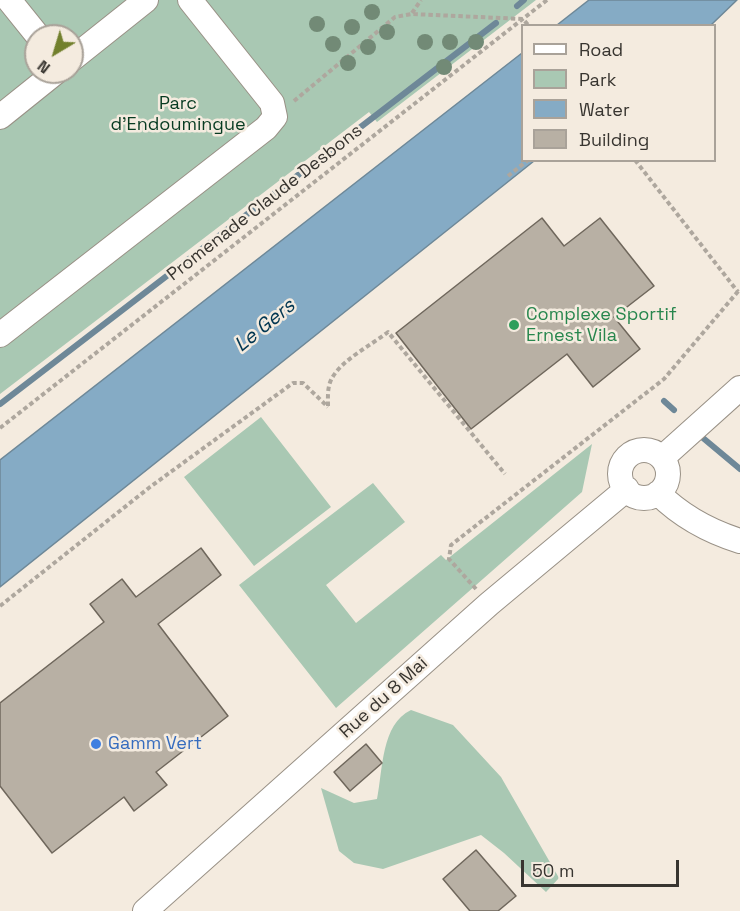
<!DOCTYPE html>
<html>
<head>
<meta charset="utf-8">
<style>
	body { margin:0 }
	#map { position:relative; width:740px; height:911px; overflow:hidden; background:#f4ebdf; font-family:"Space Grotesk",sans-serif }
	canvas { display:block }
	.legend { position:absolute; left:521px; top:24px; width:195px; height:138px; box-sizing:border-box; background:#f4ebdf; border:2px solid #a9a299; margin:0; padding:8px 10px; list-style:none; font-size:18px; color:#383530 }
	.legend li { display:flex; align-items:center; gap:12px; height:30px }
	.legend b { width:30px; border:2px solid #a9a299 }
	.north { position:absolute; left:24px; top:24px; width:60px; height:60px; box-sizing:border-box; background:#f4ebdf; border:2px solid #a9a299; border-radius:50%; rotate:218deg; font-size:16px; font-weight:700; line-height:24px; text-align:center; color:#383530 }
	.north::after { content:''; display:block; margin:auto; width:21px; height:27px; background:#72802d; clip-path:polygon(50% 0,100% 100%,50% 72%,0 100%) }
	.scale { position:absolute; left:521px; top:860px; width:158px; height:27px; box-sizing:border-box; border:3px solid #383530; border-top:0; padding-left:8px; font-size:18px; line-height:21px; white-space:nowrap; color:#383530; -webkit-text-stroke:4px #f4ebdf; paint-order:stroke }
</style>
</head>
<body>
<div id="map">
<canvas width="740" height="911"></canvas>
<ul class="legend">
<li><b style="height:8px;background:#fff"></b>Road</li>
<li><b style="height:16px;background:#a9c8b3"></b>Park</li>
<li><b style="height:16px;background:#85abc5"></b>Water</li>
<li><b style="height:16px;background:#b8b0a4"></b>Building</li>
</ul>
<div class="north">N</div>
<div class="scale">50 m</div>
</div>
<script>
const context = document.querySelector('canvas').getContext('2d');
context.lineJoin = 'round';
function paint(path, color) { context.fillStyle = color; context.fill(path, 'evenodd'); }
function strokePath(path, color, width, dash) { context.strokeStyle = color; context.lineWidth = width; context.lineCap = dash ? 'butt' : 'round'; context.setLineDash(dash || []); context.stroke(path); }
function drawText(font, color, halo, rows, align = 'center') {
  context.font = font + ' "Space Grotesk",sans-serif'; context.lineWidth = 5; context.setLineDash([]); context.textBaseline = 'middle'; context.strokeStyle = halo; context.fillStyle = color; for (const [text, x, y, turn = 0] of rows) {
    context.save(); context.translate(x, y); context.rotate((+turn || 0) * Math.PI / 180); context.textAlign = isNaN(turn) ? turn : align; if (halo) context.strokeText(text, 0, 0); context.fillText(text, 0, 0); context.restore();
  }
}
paint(new Path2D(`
	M 0,0 L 536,0 L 377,122 L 369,112 L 0,394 ZM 36,36 L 72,36 L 72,72 L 36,72 Z
	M 261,417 L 331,507 L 254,566 L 184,477 Z
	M 592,444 L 582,492 L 336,708 L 239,585 L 373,483 L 405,522 L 326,585 L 356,623 L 441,555 L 446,560 Z
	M 411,710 L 453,725 L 501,777 L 559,878 L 546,892 L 504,853 L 481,835 L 383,869 L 354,863 L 339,851 L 321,788 L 354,803 L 377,799 C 383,770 381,724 411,710 Z`), '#a9c8b3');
const water = new Path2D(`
	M 589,0 L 737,0 L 711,25 L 557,25 Z
	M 522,53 L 522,160 L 534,161 L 0,587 L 0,460 Z`);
paint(water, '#85abc5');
strokePath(water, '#6e8898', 1.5);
strokePath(new Path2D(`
	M 517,6 L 524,0
	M 664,401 L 674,410
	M 0,404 L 496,23
	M 703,438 L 740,469`), '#6e8898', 6);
const building = new Path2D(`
	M 542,218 L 564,246 L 600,218 L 654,286 L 614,317 L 640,349 L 593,387 L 567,354 L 471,429 L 396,333 Z
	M 201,548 L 221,575 L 158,624 L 228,716 L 156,772 L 167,785 L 134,811 L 124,797 L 52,853 L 0,786 L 0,703 L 104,622 L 90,604 L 122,579 L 136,597 Z
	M 366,744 L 382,763 L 350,791 L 334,772 Z
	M 476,850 L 516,896 L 498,911 L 470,911 L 443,879 Z`);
paint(building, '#b8b0a4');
strokePath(building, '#6f675c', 1.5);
const minor = new Path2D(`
	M 9,0 L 38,36
	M 72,59 L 146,0
	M 0,117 L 56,72
	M 0,335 L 266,128 L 275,117 L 272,103 L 190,0
	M620 474a24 24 0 1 1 48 0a24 24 0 1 1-48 0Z
	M 662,458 L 740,388
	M 658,493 C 682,517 708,531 740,541
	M 145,911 L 489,604 L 627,489`);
strokePath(minor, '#999186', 26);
strokePath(new Path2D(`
	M 412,13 L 421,0
	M 294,101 L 395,17 L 412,14 L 523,19 L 529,26
	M 635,160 L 738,292
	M 508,176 L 528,160
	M 328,406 C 328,397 327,387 332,378 C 343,359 370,346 388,332 L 505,474
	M 0,428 L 547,0
	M 476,589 L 449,559 L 451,545 L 664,379 L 740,289
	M 0,606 L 150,487 L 293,383 L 303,383 L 328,407`), '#aea79e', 4, [4.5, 3]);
strokePath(minor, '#fff', 24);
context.fillStyle = '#728a76';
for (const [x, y] of [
	[372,12],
	[317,24],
	[352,27],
	[387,32],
	[425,42],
	[450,42],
	[476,42],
	[333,44],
	[368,47],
	[348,63],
	[444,67]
]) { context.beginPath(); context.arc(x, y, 8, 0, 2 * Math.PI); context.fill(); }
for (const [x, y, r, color] of [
	[514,325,6,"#2e9e5b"],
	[96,744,6,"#3f7fe0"]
]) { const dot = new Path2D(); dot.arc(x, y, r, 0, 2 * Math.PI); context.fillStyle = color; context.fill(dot); strokePath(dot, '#f4ebdf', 2); }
drawText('18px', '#073b21', '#f4ebdf', [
	["Parc",178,104],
	["d’Endoumingue",178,125]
]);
drawText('18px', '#383530', '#f4ebdf', [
	["Promenade Claude Desbons",265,203,-38],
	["Rue du 8 Mai",384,698,-42]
]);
drawText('18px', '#27864d', '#f4ebdf', [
	["Complexe Sportif",526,315],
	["Ernest Vila",526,336]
], 'left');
drawText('18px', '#366cbe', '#f4ebdf', [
	["Gamm Vert",108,744]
], 'left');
drawText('italic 20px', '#013651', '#f4ebdf', [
	["Le Gers",265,326,-39]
]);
</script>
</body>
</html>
